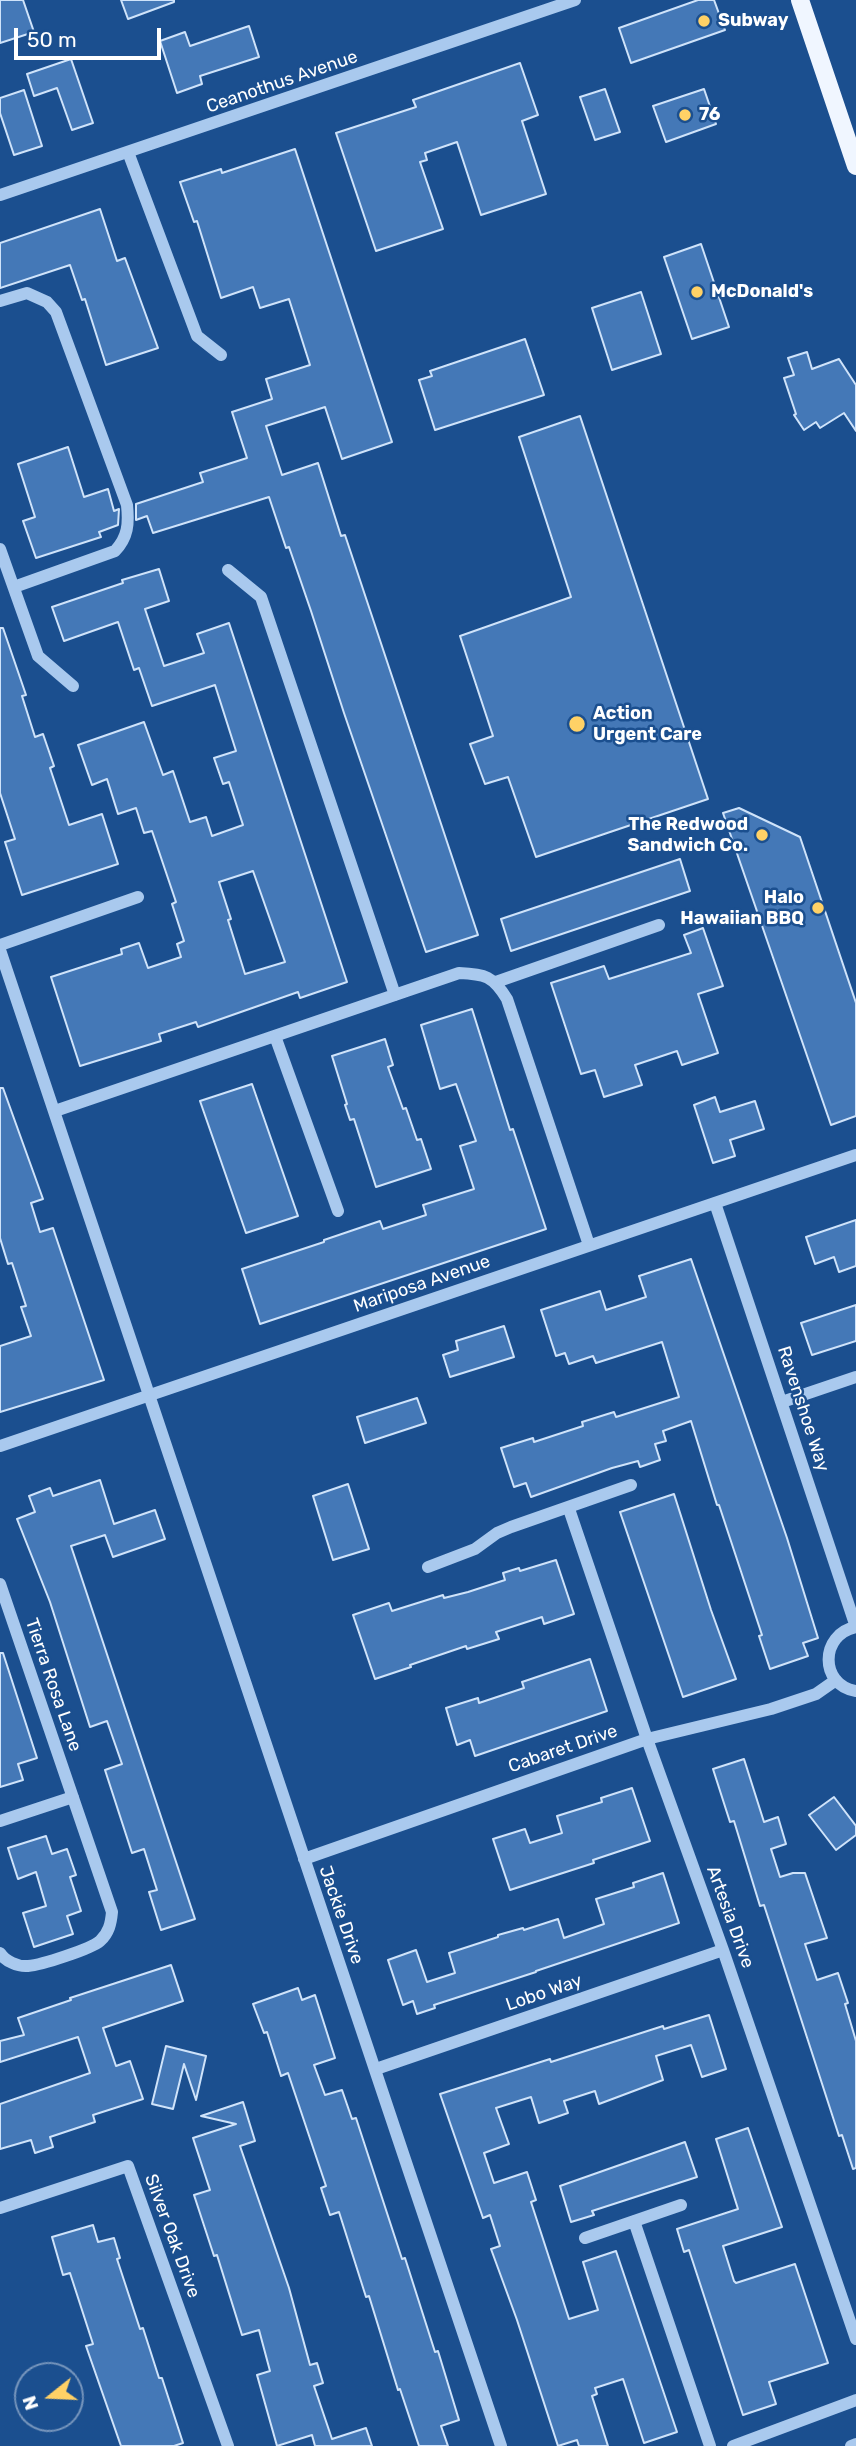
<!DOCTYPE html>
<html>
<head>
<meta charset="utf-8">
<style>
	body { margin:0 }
	#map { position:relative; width:856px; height:2446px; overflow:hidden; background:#1b4f8f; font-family:Rubik,sans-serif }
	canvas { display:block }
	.north { position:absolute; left:14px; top:2362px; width:70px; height:70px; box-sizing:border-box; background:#1b4f8f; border:2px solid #7695bc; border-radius:50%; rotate:252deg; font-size:19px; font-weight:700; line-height:28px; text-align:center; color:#fff }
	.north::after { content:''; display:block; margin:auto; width:24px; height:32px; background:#ffd166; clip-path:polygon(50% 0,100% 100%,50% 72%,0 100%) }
	.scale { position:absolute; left:14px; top:28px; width:147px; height:32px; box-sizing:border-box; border:4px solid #fff; border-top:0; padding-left:9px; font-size:21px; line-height:24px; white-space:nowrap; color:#fff; -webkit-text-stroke:5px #1b4f8f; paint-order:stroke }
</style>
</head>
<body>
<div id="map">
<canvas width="856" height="2446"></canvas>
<div class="north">N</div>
<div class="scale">50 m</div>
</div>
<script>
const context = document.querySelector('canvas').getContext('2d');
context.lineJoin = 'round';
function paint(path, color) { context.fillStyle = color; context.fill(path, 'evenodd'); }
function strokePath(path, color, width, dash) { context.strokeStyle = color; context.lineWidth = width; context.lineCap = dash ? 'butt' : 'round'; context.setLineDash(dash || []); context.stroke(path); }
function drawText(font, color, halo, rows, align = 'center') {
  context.font = font + ' Rubik,sans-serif'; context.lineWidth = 5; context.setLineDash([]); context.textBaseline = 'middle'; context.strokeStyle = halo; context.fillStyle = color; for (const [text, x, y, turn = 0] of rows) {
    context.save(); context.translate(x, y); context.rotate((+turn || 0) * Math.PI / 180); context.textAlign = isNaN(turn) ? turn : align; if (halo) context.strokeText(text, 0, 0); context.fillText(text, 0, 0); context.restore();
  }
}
const building = new Path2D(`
	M 0,0 L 23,0 L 34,32 L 0,43 Z
	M 121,0 L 174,0 L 174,2 L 128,19 Z
	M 698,0 L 714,0 L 725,30 L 631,63 L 619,28 Z
	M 249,26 L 259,57 L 200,76 L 202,84 L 177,93 L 160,41 L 185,32 L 190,46 Z
	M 71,59 L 93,123 L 72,130 L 57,88 L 34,96 L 27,74 Z
	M 520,63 L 538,115 L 522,121 L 546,194 L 481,215 L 457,142 L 425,153 L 427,160 L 420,162 L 443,229 L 376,251 L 336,133 L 416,107 L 413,100 Z
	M 605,89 L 620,132 L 595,140 L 580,97 Z
	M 704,89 L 716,124 L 666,142 L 653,106 Z
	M 24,90 L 42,146 L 14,155 L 0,113 L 0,98 Z
	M 295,149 L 392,442 L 342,459 L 325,407 L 266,426 L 282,475 L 318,463 L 341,536 L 345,535 L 478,935 L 426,952 L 344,713 L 311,611 L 289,547 L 286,548 L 269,497 L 153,533 L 147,516 L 136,520 L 136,504 L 203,482 L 200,473 L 247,458 L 232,412 L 272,399 L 266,379 L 310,365 L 289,299 L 260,308 L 253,287 L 221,298 L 197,221 L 194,222 L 180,182 L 221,169 L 222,173 Z
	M 100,209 L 117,261 L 125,258 L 158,348 L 106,365 L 85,299 L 82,300 L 70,265 L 0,288 L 0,243 Z
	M 701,244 L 729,327 L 692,339 L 664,257 Z
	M 641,292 L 661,354 L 612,370 L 592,308 Z
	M 525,339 L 544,395 L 435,430 L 419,380 L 432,376 L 430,371 Z
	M 807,352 L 812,369 L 839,359 L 856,385 L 856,431 L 844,413 L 820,428 L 816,422 L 804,430 L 794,415 L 796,414 L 784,378 L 794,375 L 788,358 Z
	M 580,416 L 708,799 L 536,857 L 508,777 L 485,784 L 470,744 L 493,736 L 460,636 L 571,597 L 519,437 Z
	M 68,447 L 84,497 L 108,489 L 114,511 L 119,509 L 118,525 L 99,532 L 101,537 L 36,558 L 23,521 L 35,517 L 18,464 Z
	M 159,569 L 169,601 L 145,609 L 164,666 L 204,653 L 197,634 L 229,623 L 347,982 L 300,998 L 298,992 L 198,1027 L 196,1022 L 159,1034 L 161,1041 L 80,1066 L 51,977 L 122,954 L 121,949 L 139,943 L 148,968 L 181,957 L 177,944 L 184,941 L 172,904 L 176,902 L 152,831 L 144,833 L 136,808 L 118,814 L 107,779 L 92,785 L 78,745 L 144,722 L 163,775 L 173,771 L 190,822 L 206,817 L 212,836 L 243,825 L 229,782 L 223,784 L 214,758 L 236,751 L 215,685 L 152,706 L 139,668 L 134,670 L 118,622 L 64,641 L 52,607 L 123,583 L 122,580 ZM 253,871 L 285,962 L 245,974 L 228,920 L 231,919 L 219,882 Z
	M 0,628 L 3,628 L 26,695 L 22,696 L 35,737 L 43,734 L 54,766 L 50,768 L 69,825 L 102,814 L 118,864 L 22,895 L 5,842 L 15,839 L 0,793 Z
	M 739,808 L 800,837 L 856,1003 L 856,1116 L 831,1125 L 723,813 Z
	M 680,859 L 690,891 L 511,951 L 501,919 Z
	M 703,928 L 723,986 L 698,994 L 718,1053 L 682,1065 L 677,1051 L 635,1065 L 642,1085 L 604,1097 L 595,1070 L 581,1074 L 551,983 L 604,966 L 609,979 L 691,953 L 684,935 Z
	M 472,1009 L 510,1130 L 513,1129 L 546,1229 L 260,1324 L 242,1269 L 324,1242 L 324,1240 L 380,1221 L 383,1229 L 426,1215 L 423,1205 L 474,1189 L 460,1146 L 476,1141 L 456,1084 L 440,1089 L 421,1025 Z
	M 385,1039 L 393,1065 L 388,1067 L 403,1109 L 406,1108 L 417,1140 L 421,1139 L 431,1169 L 376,1187 L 354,1119 L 350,1120 L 345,1105 L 347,1104 L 332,1056 Z
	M 252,1084 L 298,1216 L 246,1233 L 200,1101 Z
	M 0,1088 L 3,1088 L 43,1199 L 31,1203 L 40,1232 L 53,1228 L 104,1380 L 0,1412 L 0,1346 L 31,1336 L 21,1307 L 26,1306 L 12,1263 L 8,1264 L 0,1238 Z
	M 715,1097 L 720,1112 L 755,1101 L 764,1129 L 730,1140 L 735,1156 L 713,1163 L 694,1105 Z
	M 856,1220 L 856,1266 L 839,1272 L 834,1257 L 815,1264 L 806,1237 Z
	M 691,1259 L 787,1538 L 818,1638 L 803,1643 L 808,1656 L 770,1669 L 759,1636 L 762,1635 L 719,1505 L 717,1505 L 691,1421 L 663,1431 L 666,1441 L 655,1444 L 660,1460 L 640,1467 L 638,1461 L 612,1468 L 531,1497 L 526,1483 L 514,1487 L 501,1448 L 533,1438 L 534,1442 L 583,1426 L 582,1422 L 614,1412 L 616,1417 L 679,1397 L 662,1342 L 596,1363 L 593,1356 L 569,1364 L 565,1353 L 556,1356 L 541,1310 L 600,1291 L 606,1310 L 646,1297 L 639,1276 Z
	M 856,1305 L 856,1341 L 812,1355 L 801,1323 Z
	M 504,1326 L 514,1357 L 450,1377 L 443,1355 L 458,1350 L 456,1341 Z
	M 417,1398 L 426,1423 L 365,1443 L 357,1417 Z
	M 100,1480 L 114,1524 L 155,1510 L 165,1539 L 113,1557 L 105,1535 L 71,1546 L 195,1919 L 161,1930 L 149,1892 L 157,1890 L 144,1849 L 132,1853 L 105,1770 L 122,1764 L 107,1721 L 90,1727 L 50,1602 L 17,1519 L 35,1512 L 29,1496 L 50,1488 L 53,1496 Z
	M 348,1484 L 369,1549 L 333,1560 L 313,1496 Z
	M 674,1494 L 711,1610 L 736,1679 L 683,1697 L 620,1512 Z
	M 556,1560 L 574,1614 L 544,1624 L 542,1617 L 496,1632 L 499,1639 L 467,1649 L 466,1646 L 410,1665 L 411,1667 L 375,1679 L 353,1615 L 389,1603 L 392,1611 L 443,1595 L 444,1598 L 468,1592 L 505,1580 L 503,1573 L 519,1568 L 520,1571 Z
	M 0,1653 L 3,1653 L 37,1758 L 18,1764 L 23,1780 L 0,1787 Z
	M 590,1659 L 607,1711 L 475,1756 L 470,1740 L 457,1745 L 446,1708 L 478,1698 L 479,1703 L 524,1688 L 522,1682 Z
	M 744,1759 L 764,1822 L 778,1817 L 786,1844 L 771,1849 L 780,1877 L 793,1873 L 805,1873 L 827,1938 L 805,1944 L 817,1980 L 838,1973 L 848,2003 L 845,2004 L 856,2041 L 856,2168 L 853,2169 L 842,2135 L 839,2136 L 764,1905 L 760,1906 L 734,1821 L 730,1822 L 713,1769 Z
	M 632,1788 L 650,1841 L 593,1860 L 594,1863 L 510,1890 L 493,1839 L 525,1829 L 530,1843 L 562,1833 L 557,1816 L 602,1802 L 601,1798 Z
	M 834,1797 L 856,1826 L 856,1835 L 836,1850 L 809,1815 Z
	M 46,1836 L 52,1854 L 67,1849 L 76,1875 L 70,1877 L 81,1911 L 67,1916 L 73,1934 L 34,1947 L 23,1913 L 46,1906 L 36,1872 L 18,1879 L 8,1848 Z
	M 663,1873 L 679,1923 L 536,1971 L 536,1972 L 434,2005 L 435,2008 L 417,2014 L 413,2001 L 403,2005 L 388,1960 L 416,1950 L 427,1982 L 455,1973 L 449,1953 L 498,1937 L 498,1935 L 523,1928 L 524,1930 L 558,1919 L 564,1938 L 604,1924 L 596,1899 L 634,1887 L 633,1883 Z
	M 171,1965 L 183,2001 L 103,2028 L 116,2066 L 130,2061 L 143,2099 L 93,2115 L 95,2122 L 50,2137 L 53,2147 L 35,2153 L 31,2140 L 0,2149 L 0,2104 L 90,2073 L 78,2037 L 0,2062 L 0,2041 L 24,2035 L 18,2018 L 71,2000 L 70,1998 Z
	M 298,1988 L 302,2000 L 315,1995 L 335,2058 L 314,2065 L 325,2095 L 342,2090 L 352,2119 L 356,2118 L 402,2259 L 405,2258 L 435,2352 L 438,2351 L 459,2420 L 441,2426 L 448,2446 L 419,2446 L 400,2389 L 398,2390 L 369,2296 L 366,2297 L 339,2212 L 330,2215 L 321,2188 L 326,2186 L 288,2073 L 281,2076 L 267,2032 L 264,2033 L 253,2004 Z
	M 709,2015 L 726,2069 L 702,2077 L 691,2045 L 656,2056 L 663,2080 L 599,2104 L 595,2091 L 564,2101 L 568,2113 L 539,2123 L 531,2097 L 496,2108 L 509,2144 L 484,2153 L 494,2183 L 527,2172 L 536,2200 L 531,2202 L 569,2319 L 598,2310 L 583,2262 L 616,2251 L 677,2432 L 644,2443 L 623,2379 L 595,2388 L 597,2394 L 592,2396 L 608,2446 L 579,2446 L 577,2440 L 558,2446 L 517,2320 L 491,2249 L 500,2246 L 490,2215 L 483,2218 L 440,2094 L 550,2059 L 551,2062 L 663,2026 L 664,2029 Z
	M 166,2046 L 206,2056 L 196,2100 L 184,2064 L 173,2109 L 152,2104 Z
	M 243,2102 L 255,2141 L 240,2146 L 289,2288 L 310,2365 L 317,2363 L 323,2383 L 314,2386 L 332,2439 L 366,2428 L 372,2446 L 315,2446 L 312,2435 L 277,2446 L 257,2375 L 270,2371 L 259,2330 L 242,2335 L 217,2255 L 214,2256 L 194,2195 L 210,2190 L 193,2138 L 236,2124 L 201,2116 Z
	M 748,2128 L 782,2227 L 723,2246 L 734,2281 L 736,2283 L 795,2264 L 828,2363 L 769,2382 L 776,2404 L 743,2415 L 689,2250 L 684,2252 L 677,2229 L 738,2209 L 716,2139 Z
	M 685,2142 L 697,2177 L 592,2211 L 594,2215 L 571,2222 L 560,2186 Z
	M 93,2225 L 98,2242 L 114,2238 L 120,2258 L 117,2259 L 140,2329 L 143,2328 L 159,2378 L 162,2378 L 183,2443 L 174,2446 L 121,2446 L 86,2346 L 93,2344 L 70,2273 L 63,2275 L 52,2237 Z`);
paint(building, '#4478b7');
strokePath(building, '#cfe3fa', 2);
strokePath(new Path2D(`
	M 128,152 L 197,336 L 221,355
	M 0,195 L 575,0
	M 0,301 L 27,293 L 47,302 L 56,312 L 127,505 C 129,524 128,537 115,551 L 14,587
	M 0,549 L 38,656 L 73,686
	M 228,570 L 261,597 L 395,995
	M 0,945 L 138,897
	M 0,950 L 501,2446
	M 496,982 L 659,925
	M 275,1036 L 338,1211
	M 55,1111 L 459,973 C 485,974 493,976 507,999 L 589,1245
	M 715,1203 L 856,1627
	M 782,1402 L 856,1377
	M 0,1446 L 856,1155
	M 569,1509 L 647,1739 L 723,1950 L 856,2339
	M 428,1567 L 475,1549 L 497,1533 L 511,1527 L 631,1485
	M 0,1584 L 112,1912 C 111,1923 109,1933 100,1941 C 91,1949 41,1965 28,1966 C 18,1967 5,1961 0,1953
	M 856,1627 C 820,1634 819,1685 856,1691
	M 0,1821 L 73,1797
	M 304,1859 L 647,1739 L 771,1709 L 816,1694 L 836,1680
	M 376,2069 L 723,1950
	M 0,2208 L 128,2166 L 228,2446
	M 634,2221 L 710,2446
	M 585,2238 L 681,2205
	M 733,2446 L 856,2400
	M 851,2446 L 856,2444`), '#a9c9ee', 12);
strokePath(new Path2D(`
	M 800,0 L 856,166`), '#f0f6ff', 18);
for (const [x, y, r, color] of [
	[704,21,7,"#ffd166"],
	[685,115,7,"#ffd166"],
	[697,292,7,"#ffd166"],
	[577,724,9,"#ffd166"],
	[762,835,7,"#ffd166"],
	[818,908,7,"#ffd166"]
]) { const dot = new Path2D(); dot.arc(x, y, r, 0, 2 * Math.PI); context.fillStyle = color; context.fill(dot); strokePath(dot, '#1b4f8f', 2.5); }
drawText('bold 18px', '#fff', '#1b4f8f', [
	["Subway",718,21],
	["76",699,115],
	["McDonald's",711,292],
	["Action",593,714],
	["Urgent Care",593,735],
	["The Redwood",748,825,"right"],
	["Sandwich Co.",748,846,"right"],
	["Halo",804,898,"right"],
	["Hawaiian BBQ",804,919,"right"]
], 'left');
drawText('18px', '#fff', '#1b4f8f', [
	["Ceanothus Avenue",282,82,-19],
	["Mariposa Avenue",422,1284,-19],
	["Ravenshoe Way",803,1409,72],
	["Tierra Rosa Lane",53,1685,71],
	["Cabaret Drive",563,1749,-19],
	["Jackie Drive",341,1915,71],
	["Artesia Drive",730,1917,70],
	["Lobo Way",544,1993,-19],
	["Silver Oak Drive",172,2236,70]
]);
</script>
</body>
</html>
